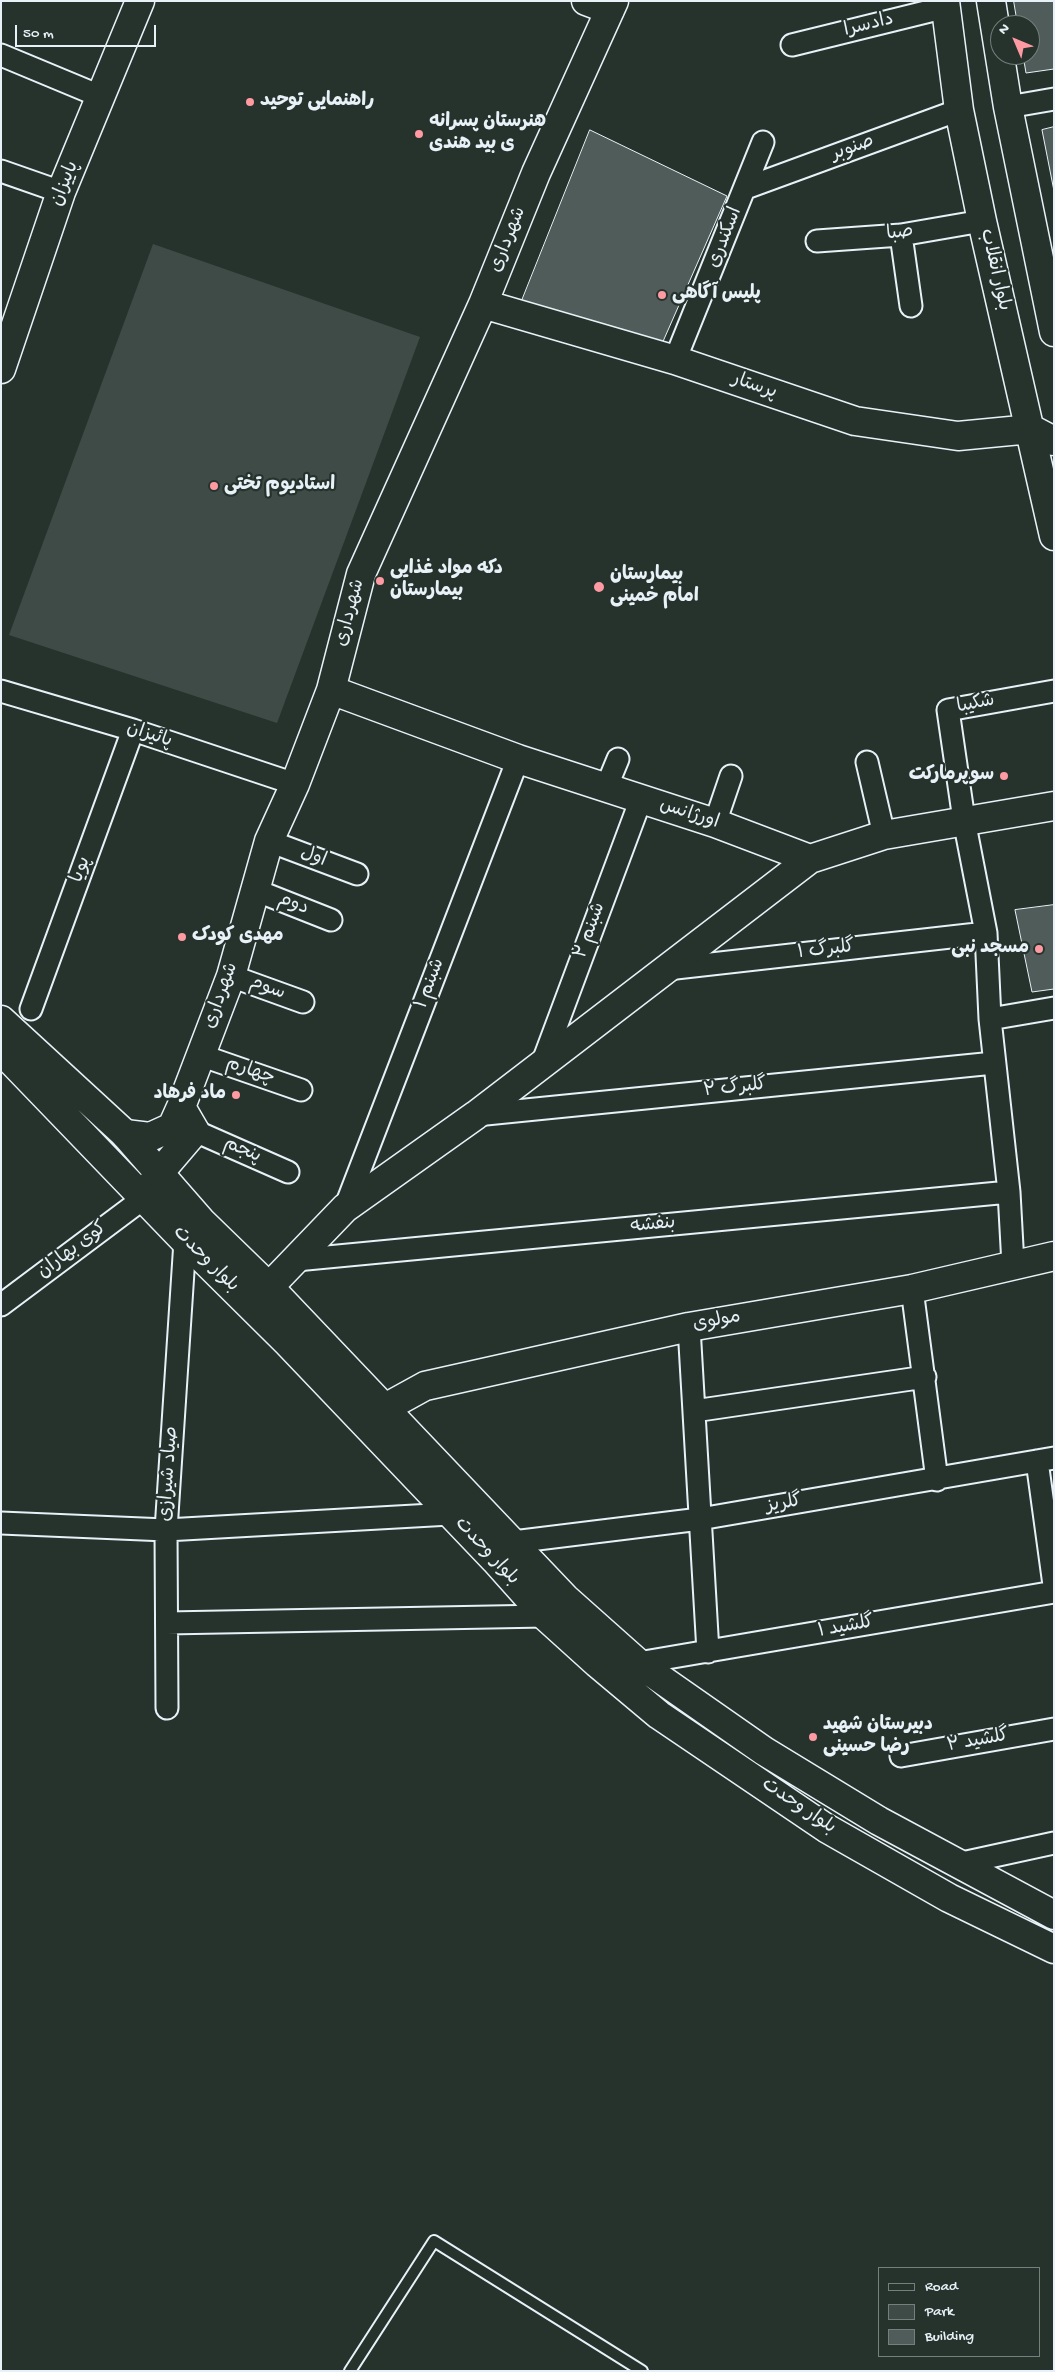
<!DOCTYPE html>
<html>
<head>
<meta charset="utf-8">
<style>
	body { margin:0 }
	#map { position:relative; width:1055px; height:2372px; overflow:hidden; background:#26332d; font-family:"Gochi Hand",sans-serif }
	canvas { display:block }
	.frame { position:absolute; inset:0; border:2px solid #e8f1f8; pointer-events:none }
	.legend { position:absolute; left:878px; top:2267px; width:162px; height:90px; box-sizing:border-box; background:#26332d; border:1px solid #747f7e; margin:0; padding:6px 9px; list-style:none; font-size:15px; color:#e8f1f8 }
	.legend li { display:flex; align-items:center; gap:10px; height:25px }
	.legend b { width:25px; border:1px solid #747f7e }
	.north { position:absolute; left:990px; top:15px; width:50px; height:50px; box-sizing:border-box; background:#26332d; border:1px solid #747f7e; border-radius:50%; rotate:315deg; font-size:14px; font-weight:700; line-height:20px; text-align:center; color:#e8f1f8 }
	.north::after { content:''; display:block; margin:auto; width:18px; height:22px; background:#ff9aa2; clip-path:polygon(50% 0,100% 100%,50% 72%,0 100%) }
	.scale { position:absolute; left:15px; top:25px; width:141px; height:22px; box-sizing:border-box; border:2px solid #e8f1f8; border-top:0; padding-left:6px; font-size:15px; line-height:18px; white-space:nowrap; color:#e8f1f8; -webkit-text-stroke:4px #26332d; paint-order:stroke }
</style>
</head>
<body>
<div id="map">
<canvas width="1055" height="2372"></canvas>
<div class="frame"></div>
<ul class="legend">
<li><b style="height:6px;background:#26332d"></b>Road</li>
<li><b style="height:14px;background:#3e4b47"></b>Park</li>
<li><b style="height:14px;background:#505c59"></b>Building</li>
</ul>
<div class="north">N</div>
<div class="scale">50 m</div>
</div>
<script>
const context = document.querySelector('canvas').getContext('2d');
context.lineJoin = 'round';
function paint(path, color) { context.fillStyle = color; context.fill(path, 'evenodd'); }
function strokePath(path, color, width, dash) { context.strokeStyle = color; context.lineWidth = width; context.lineCap = dash ? 'butt' : 'round'; context.setLineDash(dash || []); context.stroke(path); }
function drawText(font, color, halo, rows, align = 'center') {
  context.font = font + ' "Gochi Hand","Playpen Sans Arabic",sans-serif'; context.lineWidth = 4.5; context.setLineDash([]); context.textBaseline = 'middle'; context.strokeStyle = halo; context.fillStyle = color; for (const [text, x, y, turn = 0] of rows) {
    context.save(); context.translate(x, y); context.rotate((+turn || 0) * Math.PI / 180); context.textAlign = isNaN(turn) ? turn : align; if (halo) context.strokeText(text, 0, 0); context.fillText(text, 0, 0); context.restore();
  }
}
paint(new Path2D(`
	M 153,244 L 420,337 L 277,723 L 9,635 Z`), '#3e4b47');
const building = new Path2D(`
	M 1014,1 L 1054,1 L 1054,69 L 1026,73 L 1023,55 L 1030,55 L 1030,25 L 1018,25 Z
	M 1054,127 L 1054,191 L 1042,130 Z
	M 590,130 L 727,196 L 661,346 L 521,303 Z
	M 1054,905 L 1054,989 L 1032,992 L 1015,910 Z`);
paint(building, '#505c59');
strokePath(building, '#e8f1f8', 1);
const lane = new Path2D(`
	M 350,2371 L 434,2241 L 642,2371`);
const street = new Path2D(`
	M 792,45 L 946,7
	M 1,55 L 102,97
	M 1008,107 L 1054,99
	M 1,171 L 61,192
	M 746,188 L 959,110
	M 901,235 L 911,306
	M 817,241 L 901,235 L 982,221
	M 675,360 L 763,142
	M 1,691 L 133,730 L 295,784
	M 867,762 L 884,835
	M 606,788 L 618,759
	M 715,823 L 731,776
	M 269,841 L 357,874
	M 255,890 L 331,920
	M 667,969 L 986,933
	M 231,976 L 303,1002
	M 31,1009 L 133,730
	M 990,1019 L 1054,1008
	M 200,1055 L 301,1090
	M 542,1064 L 641,799
	M 476,1115 L 994,1063
	M 195,1131 L 288,1172
	M 345,1208 L 518,759
	M 296,1260 L 1009,1192
	M 1013,1265 L 1009,1192 L 990,1019 L 986,933 L 964,820 L 948,710 L 1054,691
	M 912,1289 L 937,1480
	M 1,1305 L 144,1198
	M 689,1327 L 708,1652
	M 694,1411 L 925,1377
	M 1037,1461 L 1054,1585
	M 1,1523 L 166,1530 L 450,1514
	M 513,1542 L 700,1519 L 1054,1458
	M 167,1623 L 545,1616
	M 638,1663 L 1054,1592
	M 167,1708 L 166,1530 L 185,1241
	M 901,1756 L 1054,1729
	M 952,1861 L 962,1863 L 1054,1843`);
const secondary = new Path2D(`
	M 586,1 L 610,10
	M 945,1 L 959,110 L 982,221 L 1054,536
	M 991,1 L 1008,107 L 1054,332
	M 483,304 L 675,360 L 855,421 L 958,436 L 1031,429 L 1054,441
	M 1,369 L 61,192 L 140,1
	M 331,690 L 518,759 L 715,823 L 810,859 L 884,835 L 1054,806
	M 125,1134 L 150,1137 L 172,1127 L 181,1107
	M 147,1192 L 160,1172 L 195,1131 L 181,1107 L 231,976 L 269,841 L 295,784 L 331,690 L 361,574 L 483,304 L 536,173 L 614,1
	M 269,1287 L 345,1208 L 476,1115 L 810,859
	M 385,1408 L 425,1386 L 689,1327 L 912,1289 L 1054,1256`);
const primary = new Path2D(`
	M 1,1020 L 125,1134 L 201,1221 L 269,1287 L 565,1598 L 638,1663 L 764,1751 L 879,1821 L 1054,1915
	M 1,1050 L 185,1241 L 288,1343 L 495,1560 L 545,1616 L 597,1663 L 659,1715 L 826,1828 L 949,1898 L 1054,1949`);
strokePath(lane, '#e8f1f8', 14);
strokePath(street, '#e8f1f8', 25);
strokePath(secondary, '#e8f1f8', 31);
strokePath(primary, '#e8f1f8', 31);
strokePath(lane, '#26332d', 10);
strokePath(street, '#26332d', 21);
strokePath(secondary, '#26332d', 28);
strokePath(primary, '#26332d', 28);
for (const [x, y, r, color] of [
	[250,102,5,"#ff9aa2"],
	[419,134,5,"#ff9aa2"],
	[662,295,5,"#ff9aa2"],
	[214,486,5,"#ff9aa2"],
	[380,581,5,"#ff9aa2"],
	[599,587,6,"#ff9aa2"],
	[1004,776,5,"#ff9aa2"],
	[182,937,5,"#ff9aa2"],
	[1039,949,5,"#ff9aa2"],
	[236,1095,5,"#ff9aa2"],
	[813,1737,5,"#ff9aa2"]
]) { const dot = new Path2D(); dot.arc(x, y, r, 0, 2 * Math.PI); context.fillStyle = color; context.fill(dot); strokePath(dot, '#26332d', 2); }
drawText('19px', '#e8f1f8', '#26332d', [
	["دادسرا",869,26,-14],
	["صنوبر",853,149,-20],
	["پاییزان",66,184,-68],
	["صبا",900,234,-7],
	["اسکندری",726,238,-68],
	["شهرداری",509,240,-68],
	["بلوار انقلاب",994,270,77],
	["پرستار",754,387,19],
	["شهرداری",351,613,-75],
	["شکیبا",976,705,-11],
	["پائیزان",149,736,18],
	["اورژانس",689,815,18],
	["اول",313,858,21],
	["پویا",82,870,-70],
	["دوم",293,905,21],
	["شبنم ۲",591,931,-70],
	["گلبرگ ۱",826,951,-6],
	["شبنم ۱",431,984,-69],
	["سوم",267,989,20],
	["شهرداری",222,996,-70],
	["چهارم",250,1072,19],
	["گلبرگ ۲",735,1089,-6],
	["پنجم",242,1151,24],
	["بنفشه",653,1226,-5],
	["کوی بهاران",73,1251,-37],
	["بلوار وحدت",205,1260,45],
	["مولوی",717,1322,-10],
	["صیاد شیرازی",170,1474,-86],
	["گلریز",784,1505,-9],
	["بلوار وحدت",486,1552,47],
	["گلشید ۱",846,1628,-10],
	["گلشید ۲",978,1742,-10],
	["بلوار وحدت",798,1807,34]
]);
drawText('bold 19px', '#e8f1f8', '#26332d', [
	["راهنمایی توحید",260,102],
	["هنرستان پسرانه",429,123],
	["ی بید هندی",429,145],
	["پلیس آگاهی",672,295],
	["استادیوم تختی",224,486],
	["دکه مواد غذایی",390,570],
	["بیمارستان",390,592],
	["بیمارستان",610,576],
	["امام خمینی",610,598],
	["سوپرمارکت",994,776,"right"],
	["مهدی کودک",192,937],
	["مسجد نبی",1029,949,"right"],
	["ماد فرهاد",226,1095,"right"],
	["دبیرستان شهید",823,1726],
	["رضا حسینی",823,1748]
], 'left');
</script>
</body>
</html>
